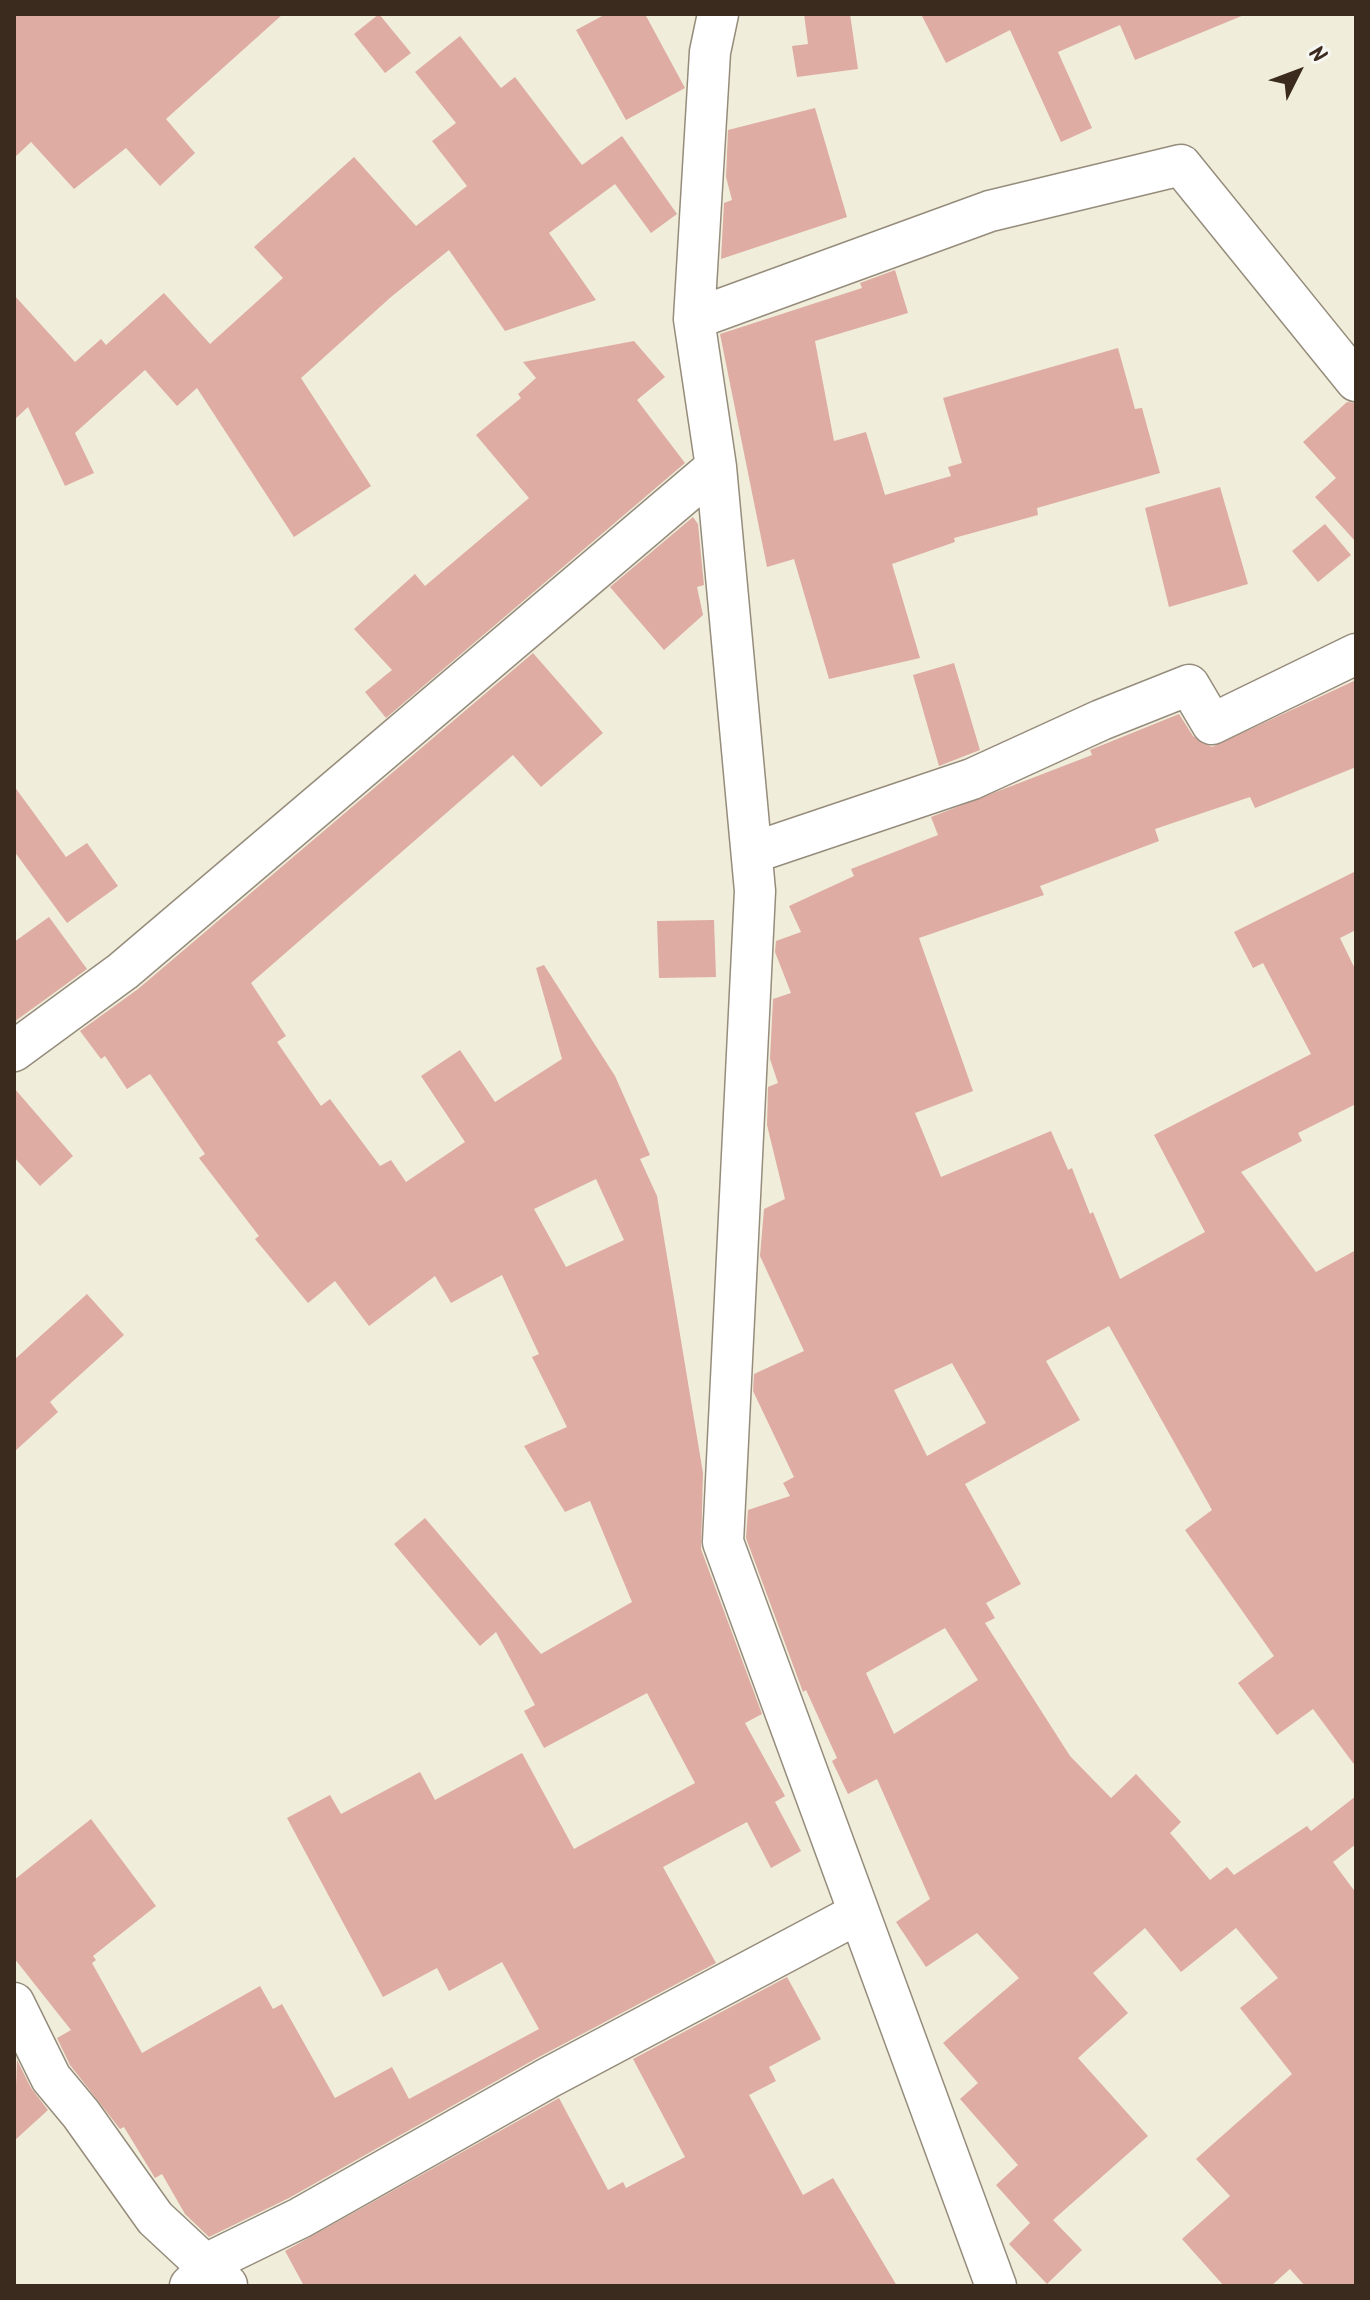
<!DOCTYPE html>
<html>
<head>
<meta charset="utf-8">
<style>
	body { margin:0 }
	#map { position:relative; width:1370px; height:2300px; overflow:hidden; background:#f0eddb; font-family:Kalam,sans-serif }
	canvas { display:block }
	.frame { position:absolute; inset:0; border:16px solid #3b2a1e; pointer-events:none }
	.north { position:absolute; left:1258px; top:32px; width:80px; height:80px; -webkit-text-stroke:6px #f6f6f2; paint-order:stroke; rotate:48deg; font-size:22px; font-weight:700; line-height:32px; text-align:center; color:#3b2a1e }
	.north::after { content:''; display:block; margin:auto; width:28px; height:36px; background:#3b2a1e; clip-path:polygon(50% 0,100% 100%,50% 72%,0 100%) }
</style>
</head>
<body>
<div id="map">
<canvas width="1370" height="2300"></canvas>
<div class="frame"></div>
<div class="north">N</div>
</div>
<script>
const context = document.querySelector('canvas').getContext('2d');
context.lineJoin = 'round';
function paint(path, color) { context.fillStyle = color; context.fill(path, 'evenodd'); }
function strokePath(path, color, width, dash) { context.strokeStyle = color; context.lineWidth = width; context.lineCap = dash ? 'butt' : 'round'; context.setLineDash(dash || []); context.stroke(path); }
paint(new Path2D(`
	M 14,14 L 283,14 L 166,119 L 195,153 L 160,186 L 126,148 L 74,189 L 31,142 L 14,158 Z
	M 379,14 L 411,53 L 385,73 L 354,34 Z
	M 606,14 L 645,14 L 685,88 L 626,120 L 576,30 Z
	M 804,14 L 850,14 L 858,69 L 797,77 L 792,46 L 808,44 Z
	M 921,14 L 1244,14 L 1244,15 L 1135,60 L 1120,25 L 1058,52 L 1092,128 L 1061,142 L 1010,30 L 946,63 Z
	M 460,36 L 501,88 L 515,77 L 582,165 L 622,136 L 677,214 L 651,233 L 615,184 L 549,233 L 596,300 L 505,331 L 449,250 L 391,297 L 301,378 L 371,486 L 294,537 L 197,388 L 177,406 L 145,370 L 75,433 L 94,473 L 65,486 L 28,407 L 14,420 L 14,295 L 75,362 L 101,339 L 106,345 L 164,293 L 210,344 L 283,278 L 254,247 L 354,157 L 416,226 L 467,186 L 432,141 L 456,123 L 415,72 Z
	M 815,108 L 847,217 L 721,259 L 724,203 L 732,200 L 726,177 L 728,130 Z
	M 895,270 L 908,313 L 815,341 L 834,441 L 866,432 L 885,495 L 951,476 L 948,467 L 962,463 L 943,398 L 1118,348 L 1135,409 L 1142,408 L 1160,473 L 1037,508 L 1038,515 L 954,538 L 955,542 L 892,564 L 920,658 L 829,679 L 794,559 L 767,567 L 720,334 L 862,288 L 860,283 Z
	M 634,341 L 665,377 L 637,400 L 685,463 L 386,718 L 365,692 L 392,670 L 354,629 L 415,574 L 425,586 L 529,498 L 476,435 L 521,398 L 518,394 L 536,378 L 523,362 Z
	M 1347,402 L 1356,403 L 1356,542 L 1315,497 L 1336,478 L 1303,442 Z
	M 1220,487 L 1248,584 L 1169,607 L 1145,508 Z
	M 693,517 L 698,524 L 704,585 L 697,587 L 703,615 L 664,650 L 610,587 Z
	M 1325,524 L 1351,555 L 1318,582 L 1292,551 Z
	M 533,653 L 603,733 L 541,787 L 513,755 L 251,983 L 286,1036 L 277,1042 L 321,1106 L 330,1099 L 380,1166 L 391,1160 L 406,1182 L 465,1142 L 421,1076 L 460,1050 L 495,1102 L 562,1059 L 536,968 L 544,965 L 615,1076 L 650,1155 L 640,1159 L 657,1196 L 703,1473 L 701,1549 L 762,1714 L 745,1723 L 785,1796 L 775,1802 L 801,1851 L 771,1868 L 747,1822 L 663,1867 L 716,1963 L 537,2058 L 289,2198 L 209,2237 L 185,2214 L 162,2174 L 155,2178 L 124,2127 L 120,2129 L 70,2065 L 57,2038 L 71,2030 L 14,1958 L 14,1880 L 91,1819 L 156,1906 L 93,1956 L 96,1960 L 92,1963 L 142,2053 L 260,1986 L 273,2009 L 282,2004 L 335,2098 L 392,2067 L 409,2099 L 539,2029 L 502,1962 L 449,1991 L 437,1968 L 383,1997 L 287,1818 L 330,1795 L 341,1814 L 420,1772 L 435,1800 L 522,1753 L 574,1849 L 695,1783 L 647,1693 L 544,1748 L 524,1711 L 535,1705 L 496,1632 L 480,1646 L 394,1544 L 425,1518 L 541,1654 L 632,1602 L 590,1501 L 565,1512 L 524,1446 L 567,1427 L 532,1357 L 539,1354 L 502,1275 L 451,1303 L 435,1276 L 369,1326 L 335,1281 L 308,1303 L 255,1239 L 259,1236 L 199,1158 L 205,1154 L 150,1074 L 127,1089 L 105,1056 L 101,1059 L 80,1031 L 138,989 ZM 596,1179 L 624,1240 L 566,1267 L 534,1209 Z
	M 954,663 L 980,750 L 939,766 L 913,675 Z
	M 1356,680 L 1356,767 L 1255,808 L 1250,797 L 1155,829 L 1159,841 L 1040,886 L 1044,895 L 919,938 L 973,1091 L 915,1113 L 941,1177 L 1051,1131 L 1068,1170 L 1072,1168 L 1090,1214 L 1093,1212 L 1120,1279 L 1205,1232 L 1154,1135 L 1311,1054 L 1263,963 L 1253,968 L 1234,932 L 1356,871 L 1356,930 L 1340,938 L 1356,971 L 1356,1104 L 1298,1133 L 1302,1141 L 1241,1172 L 1316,1272 L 1356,1250 L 1356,1767 L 1313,1709 L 1277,1735 L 1238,1683 L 1274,1656 L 1185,1530 L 1212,1510 L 1109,1326 L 1046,1361 L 1080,1420 L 965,1484 L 1021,1584 L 986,1603 L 995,1618 L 985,1623 L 1070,1756 L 1111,1798 L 1136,1774 L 1181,1822 L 1170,1833 L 1210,1880 L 1227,1867 L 1234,1875 L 1307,1826 L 1311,1831 L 1356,1796 L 1356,1844 L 1333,1862 L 1356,1893 L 1356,2286 L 1305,2286 L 1290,2269 L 1271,2286 L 1224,2286 L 1182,2239 L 1230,2196 L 1196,2159 L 1292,2074 L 1240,2008 L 1278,1978 L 1236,1928 L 1181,1972 L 1145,1928 L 1093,1973 L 1128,2013 L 1078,2058 L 1148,2136 L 1053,2220 L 1082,2250 L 1047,2284 L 1009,2244 L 1030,2223 L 996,2185 L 1018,2165 L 960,2099 L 978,2083 L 943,2043 L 1019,1978 L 977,1933 L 926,1967 L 896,1922 L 930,1899 L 877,1779 L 848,1794 L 832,1761 L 837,1758 L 806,1690 L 803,1692 L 746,1538 L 748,1510 L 790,1496 L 783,1483 L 794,1477 L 753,1391 L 754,1374 L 804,1351 L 760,1256 L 764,1209 L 785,1199 L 767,1125 L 768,1087 L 778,1083 L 770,1059 L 773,999 L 791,993 L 775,952 L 776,941 L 801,932 L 789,906 L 854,876 L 851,869 L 938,835 L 931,817 L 1092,755 L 1090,750 L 1179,714 L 1193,736 L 1212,747 ZM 952,1363 L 986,1423 L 927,1456 L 894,1390 ZM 945,1628 L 978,1680 L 894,1734 L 866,1673 Z
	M 14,786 L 66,857 L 87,843 L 118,886 L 67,923 L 14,851 Z
	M 49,917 L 87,969 L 14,1022 L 14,942 Z
	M 714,920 L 716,977 L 659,978 L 657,921 Z
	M 14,1088 L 73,1156 L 40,1186 L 14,1157 Z
	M 87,1294 L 124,1335 L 50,1402 L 58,1412 L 14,1452 L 14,1360 Z
	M 787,1977 L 821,2039 L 769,2067 L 776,2081 L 749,2095 L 803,2195 L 833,2178 L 897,2286 L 304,2286 L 285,2251 L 559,2098 L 608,2190 L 623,2182 L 626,2188 L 685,2157 L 633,2059 Z
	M 17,2060 L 31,2088 L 48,2110 L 14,2141 Z`), '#deaca2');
const minor = new Path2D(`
	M 718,14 L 710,52 L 694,319 L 716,467 L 755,891 L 723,1542 L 996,2286
	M 694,319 L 990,211 L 1181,165 L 1356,381
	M 752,853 L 972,779 L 1101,720 L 1189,685 L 1212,724 L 1356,654
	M 14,1051 L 123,971 L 716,467
	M 14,2003 L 51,2078 L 81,2114 L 155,2218 L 227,2285
	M 190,2286 L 220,2257 L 300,2218 L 548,2078 L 859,1913`);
strokePath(minor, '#968c7c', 43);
strokePath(minor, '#fff', 40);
</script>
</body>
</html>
